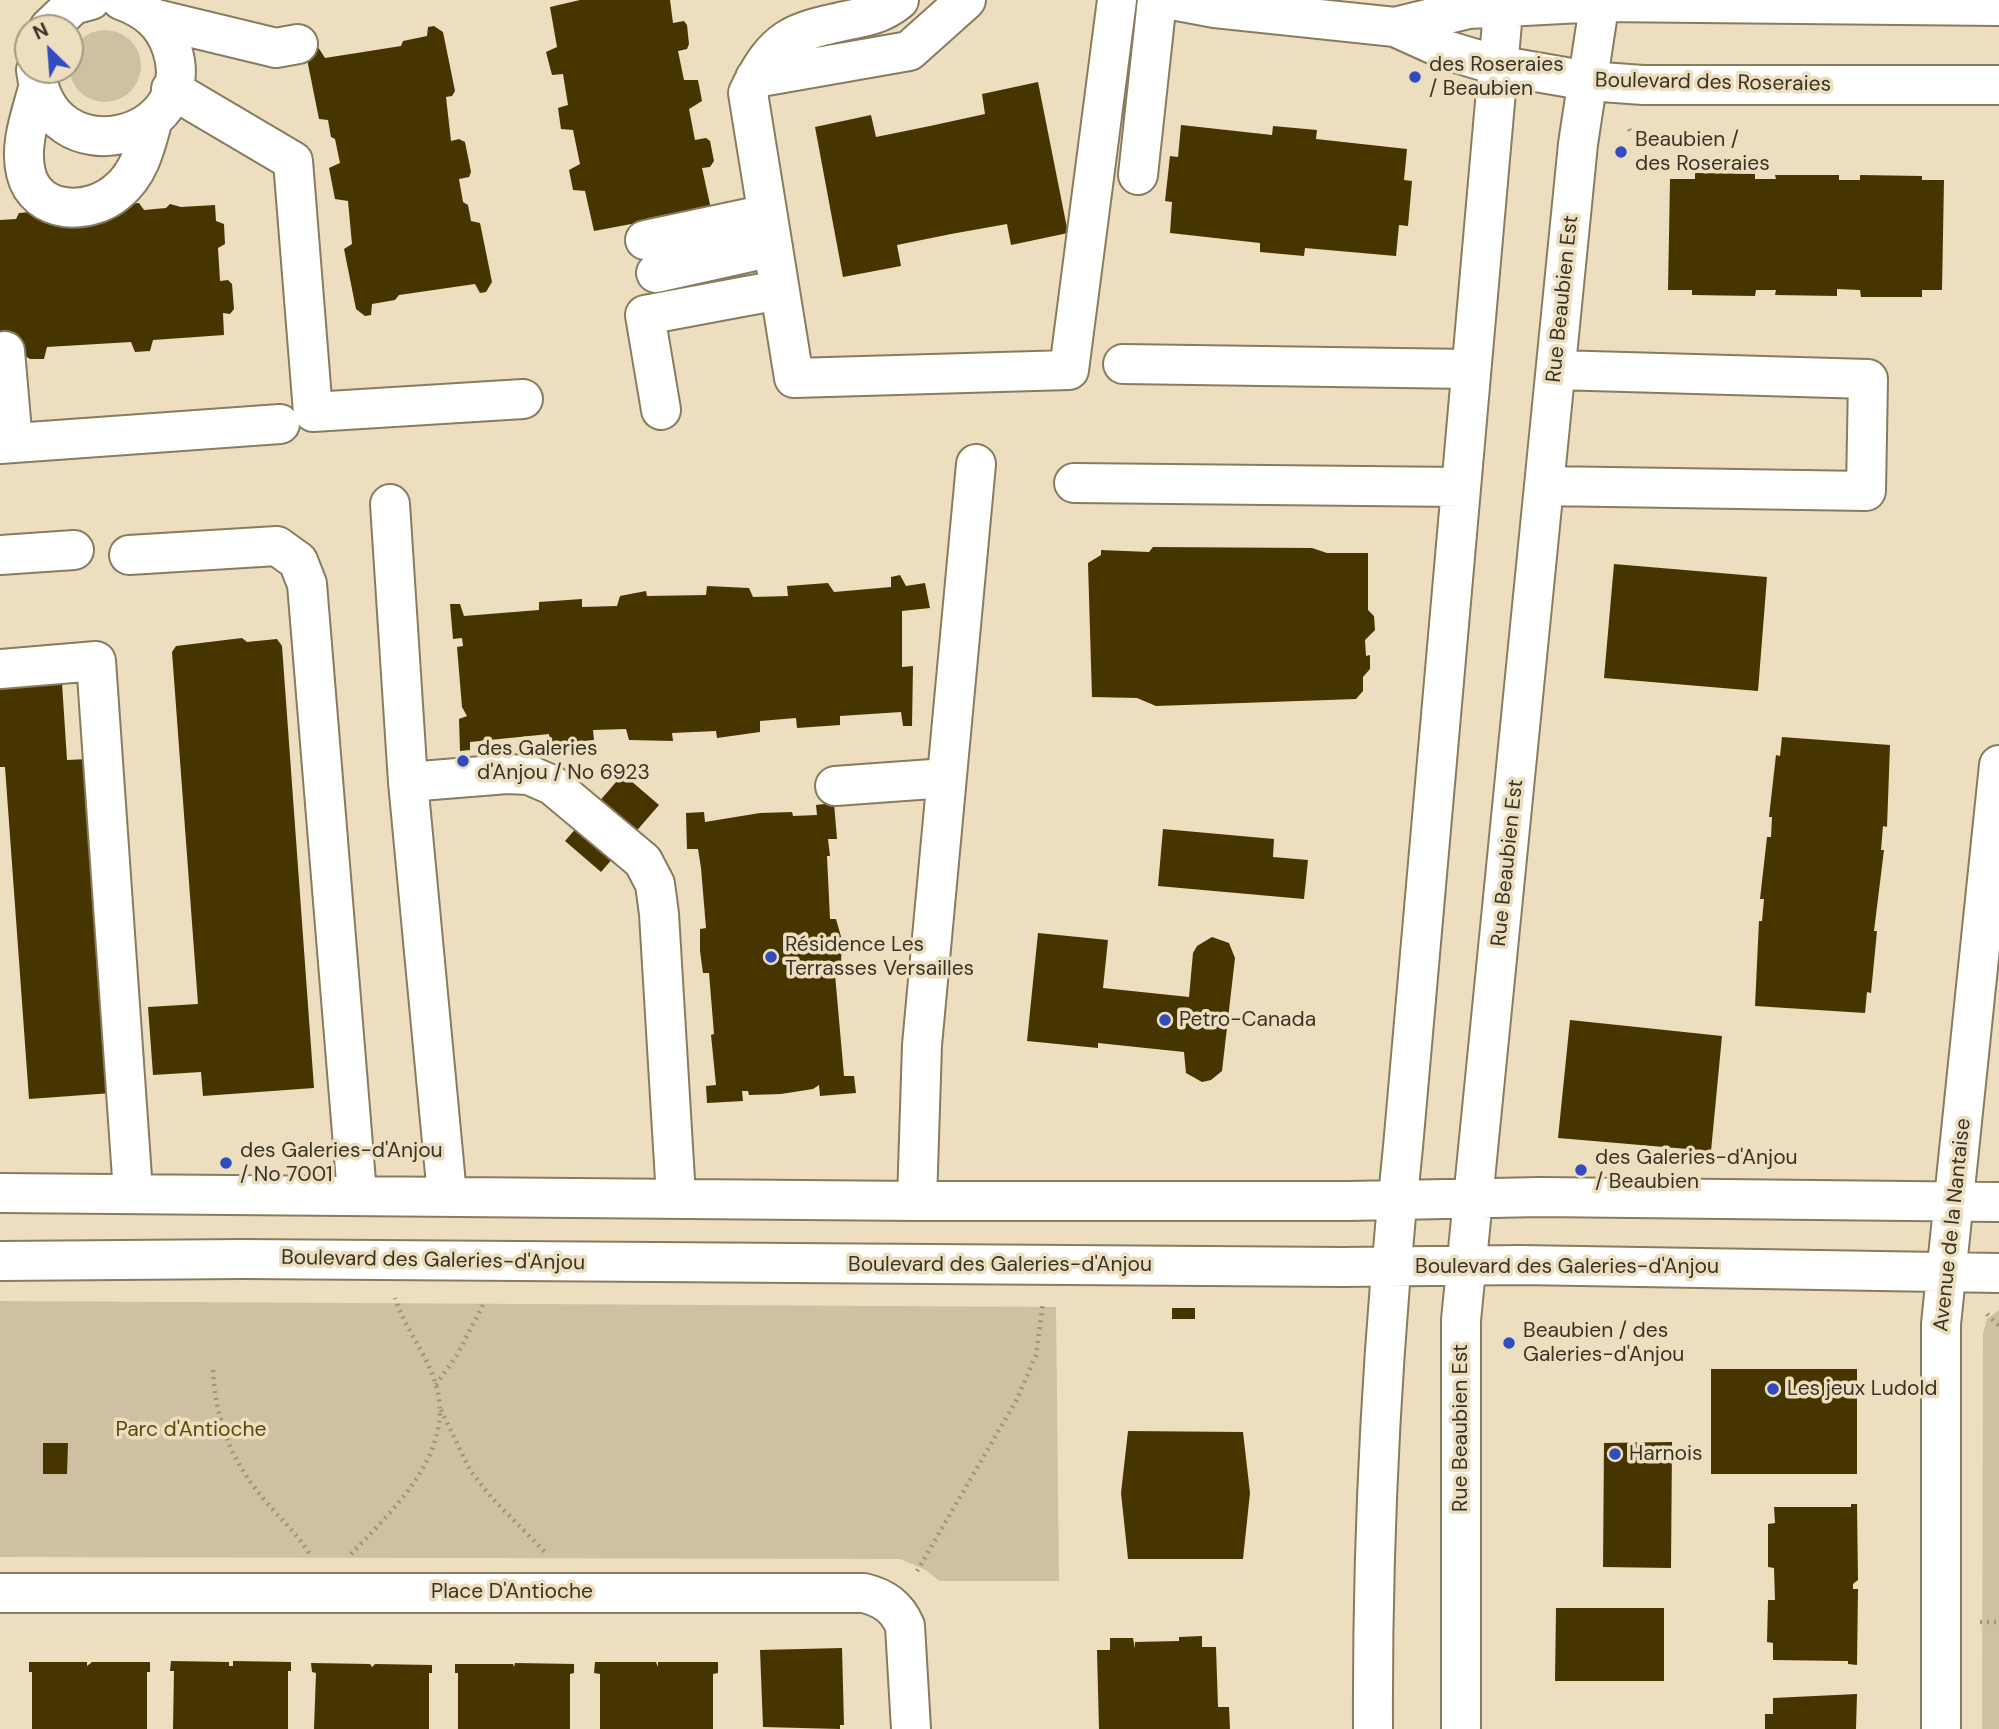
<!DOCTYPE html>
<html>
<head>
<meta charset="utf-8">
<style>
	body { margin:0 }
	#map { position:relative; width:1999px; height:1729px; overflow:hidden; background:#ecdebe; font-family:"DM Sans",sans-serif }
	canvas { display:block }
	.north { position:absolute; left:14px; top:14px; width:70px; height:70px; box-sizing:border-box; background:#ecdebe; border:2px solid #a49a81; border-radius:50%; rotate:335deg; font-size:19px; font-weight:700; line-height:28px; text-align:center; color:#383326 }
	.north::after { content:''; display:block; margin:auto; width:24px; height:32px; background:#304cbd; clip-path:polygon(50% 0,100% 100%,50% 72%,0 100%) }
</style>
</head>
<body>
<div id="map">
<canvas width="1999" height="1729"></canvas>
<div class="north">N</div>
</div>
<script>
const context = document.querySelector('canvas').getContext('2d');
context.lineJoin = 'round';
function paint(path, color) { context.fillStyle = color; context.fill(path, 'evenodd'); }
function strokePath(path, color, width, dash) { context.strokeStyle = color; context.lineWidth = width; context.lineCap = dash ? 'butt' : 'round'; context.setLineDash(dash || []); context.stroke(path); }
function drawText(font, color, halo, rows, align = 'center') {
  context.font = font + ' "DM Sans",sans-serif'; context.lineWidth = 7; context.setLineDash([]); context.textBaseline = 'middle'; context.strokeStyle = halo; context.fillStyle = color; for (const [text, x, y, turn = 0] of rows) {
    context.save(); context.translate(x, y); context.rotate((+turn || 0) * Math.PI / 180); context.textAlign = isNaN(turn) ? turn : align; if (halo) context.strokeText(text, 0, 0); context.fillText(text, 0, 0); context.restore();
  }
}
paint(new Path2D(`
	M69 66a36 36 0 1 1 72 0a36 36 0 1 1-72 0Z
	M 0,1301 L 1056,1307 L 1059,1581 L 939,1581 L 926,1570 L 900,1559 L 0,1557 Z
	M 1999,1310 L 1999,1729 L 1982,1729 L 1983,1333 L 1987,1319 Z`), '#cec0a0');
paint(new Path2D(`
	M 580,0 L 670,0 L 673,23 L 684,21 L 687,25 L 689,44 L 687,49 L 678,51 L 684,80 L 698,80 L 702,101 L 689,109 L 695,140 L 706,138 L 710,141 L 714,161 L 710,167 L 702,168 L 711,209 L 594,231 L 585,191 L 573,190 L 569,170 L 580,164 L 573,130 L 561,129 L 558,108 L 568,105 L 563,74 L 552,75 L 546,52 L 557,47 L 550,7 Z
	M 434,26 L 443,32 L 455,91 L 452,96 L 446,97 L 451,141 L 459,139 L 465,142 L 471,172 L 469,177 L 459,179 L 463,202 L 468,205 L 471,221 L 480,223 L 492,282 L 486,292 L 480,293 L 475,284 L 399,295 L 395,300 L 372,304 L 371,315 L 365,316 L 356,309 L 344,249 L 352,244 L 348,201 L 335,199 L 329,168 L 340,163 L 335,139 L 331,137 L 328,120 L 319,119 L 307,59 L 313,49 L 318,47 L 325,58 L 401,46 L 403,41 L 427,36 L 428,27 Z
	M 1038,82 L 1068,233 L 1011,245 L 1007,224 L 951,234 L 897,245 L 901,266 L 843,277 L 815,127 L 871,115 L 876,137 L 930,126 L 985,114 L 982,94 Z
	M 1181,125 L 1272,135 L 1273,126 L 1317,130 L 1316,139 L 1407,149 L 1404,180 L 1412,181 L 1408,226 L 1399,225 L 1396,256 L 1305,248 L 1304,256 L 1260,252 L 1260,243 L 1170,233 L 1172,202 L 1165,201 L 1170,156 L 1178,157 Z
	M 1695,173 L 1755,174 L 1755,179 L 1776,179 L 1775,175 L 1839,175 L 1839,180 L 1860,180 L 1860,175 L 1922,176 L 1922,180 L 1944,180 L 1942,290 L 1922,290 L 1922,297 L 1861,297 L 1860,290 L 1837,289 L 1837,296 L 1775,295 L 1776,290 L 1756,290 L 1755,296 L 1692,295 L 1692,290 L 1668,290 L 1670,179 L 1695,179 Z
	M 139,203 L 144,210 L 166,208 L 170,204 L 181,207 L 215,205 L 216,221 L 224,224 L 225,244 L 218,248 L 220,281 L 228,280 L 232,284 L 234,309 L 230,314 L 223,313 L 224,335 L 153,340 L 150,351 L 135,352 L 131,342 L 47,347 L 44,359 L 30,359 L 25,356 L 25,349 L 0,351 L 0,220 L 16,219 L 19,213 Z
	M 1153,547 L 1312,548 L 1327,553 L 1368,553 L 1368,610 L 1374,616 L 1375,630 L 1365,640 L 1366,656 L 1370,655 L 1370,669 L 1363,677 L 1363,691 L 1356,699 L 1156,706 L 1137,698 L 1092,697 L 1088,563 L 1101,555 L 1101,550 L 1149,552 Z
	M 1614,564 L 1767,577 L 1758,691 L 1604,678 Z
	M 900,575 L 906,586 L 925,583 L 930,608 L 902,611 L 902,667 L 913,666 L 912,726 L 903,726 L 901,712 L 840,716 L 840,725 L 797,728 L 796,718 L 760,721 L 760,732 L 717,738 L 716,731 L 672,733 L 673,741 L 629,740 L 626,729 L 593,730 L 594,740 L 550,744 L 549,734 L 470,742 L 470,750 L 460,751 L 459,719 L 467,716 L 462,707 L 457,647 L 463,646 L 462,638 L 453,639 L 450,604 L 460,604 L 464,616 L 539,610 L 539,602 L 582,599 L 582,607 L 617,606 L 620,596 L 646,591 L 647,596 L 706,595 L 707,586 L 749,588 L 753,597 L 788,596 L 787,586 L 828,583 L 834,592 L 891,587 L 891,577 Z
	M 242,638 L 247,642 L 277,639 L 282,646 L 314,1088 L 203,1096 L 201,1072 L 153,1075 L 148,1007 L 198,1004 L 172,652 L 176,646 Z
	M 62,683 L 67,760 L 88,759 L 112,1093 L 29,1099 L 5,767 L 0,767 L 0,688 Z
	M 1782,737 L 1890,745 L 1887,827 L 1883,826 L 1881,850 L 1884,850 L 1874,931 L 1877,931 L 1871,993 L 1867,992 L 1865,1013 L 1755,1006 L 1759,921 L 1762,921 L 1764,899 L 1760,899 L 1767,837 L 1771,837 L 1772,817 L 1769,817 L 1776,755 L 1780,756 Z
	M 623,774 L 659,805 L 601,872 L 565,841 Z
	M 834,803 L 837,839 L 828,839 L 830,856 L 827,856 L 830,919 L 836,919 L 842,940 L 841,963 L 834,963 L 844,1076 L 854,1076 L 856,1093 L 820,1096 L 819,1085 L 813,1089 L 781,1094 L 749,1095 L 748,1091 L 742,1091 L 743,1101 L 707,1103 L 706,1086 L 716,1085 L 711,1035 L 714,1034 L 709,973 L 703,973 L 700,951 L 700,929 L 706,928 L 701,868 L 698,849 L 687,849 L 686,813 L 704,812 L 705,822 L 760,813 L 792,812 L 793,816 L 817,815 L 816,805 Z
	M 1163,829 L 1274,839 L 1273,857 L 1308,860 L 1304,899 L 1158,886 Z
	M 1038,933 L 1108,940 L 1103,988 L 1189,997 L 1193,953 L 1197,946 L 1212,937 L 1229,943 L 1235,958 L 1222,1071 L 1211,1080 L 1202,1082 L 1186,1073 L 1184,1052 L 1098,1043 L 1098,1048 L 1027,1041 Z
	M 1570,1020 L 1722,1036 L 1711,1151 L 1558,1138 Z
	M 1172,1308 L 1195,1308 L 1195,1319 L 1172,1319 Z
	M 1711,1369 L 1857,1369 L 1857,1474 L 1711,1474 Z
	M 1128,1431 L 1243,1432 L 1250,1493 L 1243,1559 L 1128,1559 L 1121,1493 Z
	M 1672,1442 L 1671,1568 L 1603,1567 L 1604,1443 Z
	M 43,1443 L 68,1443 L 67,1474 L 43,1474 Z
	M 1851,1504 L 1857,1504 L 1858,1580 L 1853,1584 L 1853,1589 L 1858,1589 L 1857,1665 L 1848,1664 L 1848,1661 L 1773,1660 L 1773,1643 L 1767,1642 L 1768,1600 L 1775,1600 L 1774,1568 L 1768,1567 L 1768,1524 L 1775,1523 L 1774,1507 L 1851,1507 Z
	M 1556,1608 L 1664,1608 L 1664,1681 L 1555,1681 Z
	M 1202,1636 L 1202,1647 L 1216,1647 L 1218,1707 L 1229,1707 L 1230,1729 L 1099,1729 L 1097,1650 L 1110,1650 L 1110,1638 L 1133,1638 L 1135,1649 L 1135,1642 L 1179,1641 L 1179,1637 Z
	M 842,1648 L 844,1725 L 840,1725 L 840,1729 L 763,1727 L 760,1650 Z
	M 171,1661 L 229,1662 L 229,1666 L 233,1666 L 233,1661 L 291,1662 L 291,1671 L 288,1671 L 288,1729 L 173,1729 L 174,1671 L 170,1671 Z
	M 29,1662 L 87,1662 L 87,1666 L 92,1662 L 150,1662 L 150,1672 L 147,1672 L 147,1729 L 32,1729 L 32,1672 L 29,1672 Z
	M 595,1662 L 656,1662 L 658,1667 L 658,1662 L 718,1662 L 718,1673 L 713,1674 L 713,1729 L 600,1729 L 600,1674 L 594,1673 Z
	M 311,1663 L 370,1664 L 372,1667 L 375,1664 L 432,1665 L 432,1673 L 429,1673 L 429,1729 L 314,1729 L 316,1673 L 312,1672 Z
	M 515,1663 L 574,1664 L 574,1673 L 570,1674 L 570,1729 L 458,1729 L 458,1673 L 455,1673 L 455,1664 L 513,1664 L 514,1667 Z
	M 1857,1694 L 1856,1729 L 1765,1729 L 1765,1714 L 1773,1714 L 1773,1698 Z`), '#473500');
const minor = new Path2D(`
	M 899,0 C 884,12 873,15 854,19 C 794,32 776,34 748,93 L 794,378 L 1069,370 L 1117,0
	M 1172,0 L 1215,8 L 1395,27 L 1446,50 L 1496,65 L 1588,81 L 1643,85 L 1999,85
	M 156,19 L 276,48 L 298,44
	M 1395,27 L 1468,9 L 1600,2 L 1999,6
	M 49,28 L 73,5 L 91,0
	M 36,70 C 48,179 202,140 172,49 C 164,23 146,9 121,0
	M 755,78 L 909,51 L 966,0
	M 38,88 C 31,115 19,145 26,173 C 36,215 90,216 118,191 C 140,173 146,145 153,119
	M 171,89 L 293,161 L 313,412 L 523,399
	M 1138,175 L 1157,0
	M 645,240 L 767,214
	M 656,273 L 773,247
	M 5,351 L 13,443
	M 1123,364 L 1470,369
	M 661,410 L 645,315 L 779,290
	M 0,444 L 280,424
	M 1074,483 L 1460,487
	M 1545,486 L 1866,491 L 1868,379 L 1556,370
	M 390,504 L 408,782 L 447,1195
	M 0,555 L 74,550
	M 129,555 L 277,546 L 298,561 L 307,584 L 357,1194
	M 0,669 L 96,661 L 133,1192
	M 408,782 L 507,774 L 529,775 L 552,785 L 643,861 L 655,884 L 659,914 L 676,1197
	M 835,786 L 946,778
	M 0,1193 L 917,1201 L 1349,1201 L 1540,1197 L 1999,1202
	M 917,1201 L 922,1045 L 976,464
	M 0,1261 L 242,1259 L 1343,1267 L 1520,1265 L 1999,1273
	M 0,1593 L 864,1593 C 884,1598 897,1607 905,1626 L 911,1729
	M 1373,1729 C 1372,1534 1382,1341 1403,1147 L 1504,0
	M 1461,1729 L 1461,1320 L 1578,144 L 1600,0
	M 1941,1729 L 1941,1324 L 1999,765`);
strokePath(minor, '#887c5e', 42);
strokePath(new Path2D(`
	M 1629,129 L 1631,133
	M 1987,1314 L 1999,1326
	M 213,1370 C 216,1424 232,1462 267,1503 C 282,1520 297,1534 309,1553
	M 436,1385 L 457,1355 L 485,1301
	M 441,1410 L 470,1470 L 491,1497 L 547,1554
	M 351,1554 C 393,1510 456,1452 436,1385 C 427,1354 405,1329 395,1298
	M 917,1571 L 1016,1401 L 1036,1355 L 1043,1303
	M 1980,1622 L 1999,1622`), '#9e947c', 4.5, [2, 5]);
strokePath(minor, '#fff', 38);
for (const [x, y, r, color] of [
	[1415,77,7,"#304cbd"],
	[1621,152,7,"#304cbd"],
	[463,761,7,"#304cbd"],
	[771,957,7,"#304cbd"],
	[1165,1020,7,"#304cbd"],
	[226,1163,7,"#304cbd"],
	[1581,1170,7,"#304cbd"],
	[1509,1343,7,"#304cbd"],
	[1773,1389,7,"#304cbd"],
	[1615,1454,7,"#304cbd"]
]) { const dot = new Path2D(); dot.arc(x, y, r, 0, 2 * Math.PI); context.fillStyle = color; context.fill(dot); strokePath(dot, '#ecdebe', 2.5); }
drawText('21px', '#383326', '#ecdebe', [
	["des Roseraies",1429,65],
	["/ Beaubien",1429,89],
	["Beaubien /",1635,140],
	["des Roseraies",1635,164],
	["des Galeries",477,749],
	["d'Anjou / No 6923",477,773],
	["Résidence Les",785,945],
	["Terrasses Versailles",785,969],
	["Petro-Canada",1179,1020],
	["des Galeries-d'Anjou",240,1151],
	["/ No 7001",240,1175],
	["des Galeries-d'Anjou",1595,1158],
	["/ Beaubien",1595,1182],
	["Beaubien / des",1523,1331],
	["Galeries-d'Anjou",1523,1355],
	["Les jeux Ludold",1787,1389],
	["Harnois",1629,1454]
], 'left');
drawText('21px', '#383326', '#ecdebe', [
	["Boulevard des Roseraies",1713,83,1],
	["Rue Beaubien Est",1563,299,-84],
	["Rue Beaubien Est",1508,863,-84],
	["Avenue de la Nantaise",1953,1225,-84],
	["Boulevard des Galeries-d'Anjou",433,1261,1],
	["Boulevard des Galeries-d'Anjou",1000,1265],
	["Boulevard des Galeries-d'Anjou",1567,1267],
	["Rue Beaubien Est",1461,1428,-90],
	["Place D'Antioche",512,1592]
]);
drawText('21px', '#5d4808', '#ecdebe', [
	["Parc d'Antioche",191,1430]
]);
</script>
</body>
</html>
